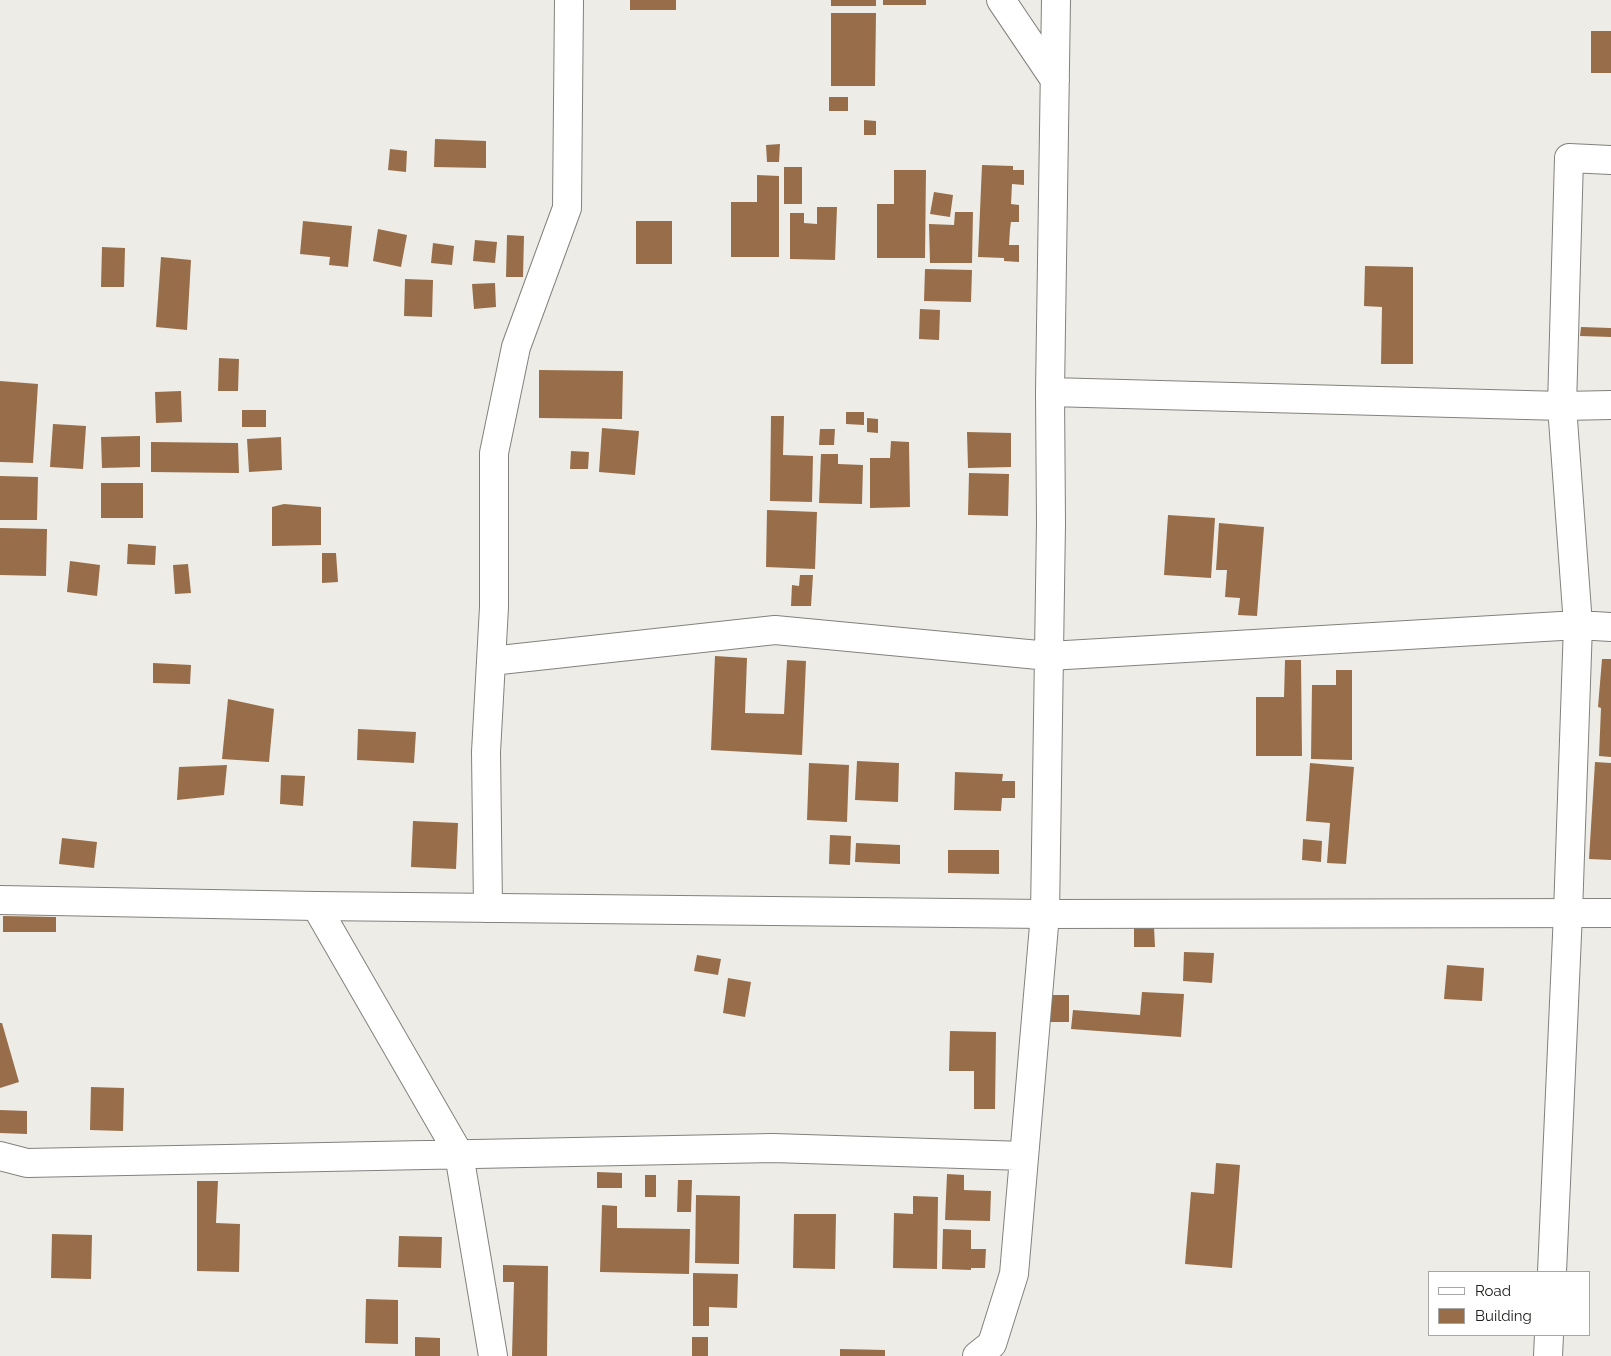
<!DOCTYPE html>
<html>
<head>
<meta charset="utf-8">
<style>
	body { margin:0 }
	#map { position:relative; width:1611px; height:1356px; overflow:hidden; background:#eeece7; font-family:Raleway,sans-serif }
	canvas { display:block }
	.legend { position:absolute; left:1428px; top:1271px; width:162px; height:65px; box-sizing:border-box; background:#fff; border:1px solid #a6a6a5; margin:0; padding:6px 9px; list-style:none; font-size:15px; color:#21201e }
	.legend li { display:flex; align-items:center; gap:10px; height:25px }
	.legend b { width:25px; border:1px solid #a6a6a5 }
</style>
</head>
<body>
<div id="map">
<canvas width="1611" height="1356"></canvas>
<ul class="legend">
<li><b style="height:6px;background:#fff"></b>Road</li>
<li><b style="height:14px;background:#976e49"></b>Building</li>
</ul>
</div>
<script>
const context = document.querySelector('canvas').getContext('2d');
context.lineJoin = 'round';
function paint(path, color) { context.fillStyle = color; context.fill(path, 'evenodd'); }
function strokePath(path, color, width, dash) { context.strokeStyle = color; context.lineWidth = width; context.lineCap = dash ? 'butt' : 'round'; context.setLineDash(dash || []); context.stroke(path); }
paint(new Path2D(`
	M 630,0 L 676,0 L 676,10 L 630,10 Z
	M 831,0 L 876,0 L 876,6 L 831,6 Z
	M 883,0 L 926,0 L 926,5 L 883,5 Z
	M 831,13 L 876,13 L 875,86 L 831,86 Z
	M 1591,31 L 1611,31 L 1611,73 L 1591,73 Z
	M 829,97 L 848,97 L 848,111 L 829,111 Z
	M 864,120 L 876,121 L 876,135 L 864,135 Z
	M 435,139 L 486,141 L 486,168 L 434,167 Z
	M 780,144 L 779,162 L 767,162 L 766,145 Z
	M 390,149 L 407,151 L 406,172 L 388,170 Z
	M 982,165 L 1013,166 L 1013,170 L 1024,170 L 1024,185 L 1012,184 L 1011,204 L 1019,205 L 1019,222 L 1011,222 L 1010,229 L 1009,245 L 1019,245 L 1019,262 L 1004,261 L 1004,258 L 978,257 Z
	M 784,167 L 802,167 L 802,204 L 784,204 Z
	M 894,170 L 926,170 L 925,258 L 877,258 L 877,204 L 894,204 Z
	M 757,175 L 779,176 L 779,257 L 731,257 L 731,202 L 757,202 Z
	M 934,192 L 953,195 L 950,217 L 930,214 Z
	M 817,207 L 837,207 L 835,260 L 790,259 L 790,213 L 804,213 L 804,223 L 817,224 Z
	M 955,212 L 973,212 L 972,263 L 930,263 L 929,224 L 954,225 Z
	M 303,221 L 352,226 L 348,267 L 329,265 L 330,257 L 300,254 Z
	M 636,221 L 672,221 L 672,264 L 636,264 Z
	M 378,229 L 407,235 L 401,267 L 373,261 Z
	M 507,235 L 524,236 L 523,277 L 506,277 Z
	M 475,240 L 497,242 L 495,263 L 473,261 Z
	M 433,243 L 454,246 L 452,265 L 431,263 Z
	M 102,247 L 125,248 L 124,287 L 101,287 Z
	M 161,257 L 191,260 L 187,330 L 156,327 Z
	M 1365,266 L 1413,267 L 1413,364 L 1381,364 L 1382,307 L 1364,306 Z
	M 925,269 L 972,270 L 971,302 L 924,301 Z
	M 405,279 L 433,280 L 432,317 L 404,316 Z
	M 495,283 L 496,307 L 474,309 L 472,284 Z
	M 920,309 L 940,310 L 939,340 L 919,339 Z
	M 1581,327 L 1611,328 L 1611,337 L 1580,336 Z
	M 219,358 L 239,359 L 238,391 L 218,391 Z
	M 539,370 L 623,371 L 622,419 L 539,418 Z
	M 0,381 L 38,384 L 33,463 L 0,462 Z
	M 181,391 L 182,422 L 156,423 L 155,392 Z
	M 242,410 L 266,410 L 266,427 L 242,427 Z
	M 846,412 L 864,412 L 864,425 L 846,424 Z
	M 771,416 L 784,416 L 783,455 L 813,456 L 812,502 L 770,501 Z
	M 867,418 L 878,419 L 878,433 L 867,432 Z
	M 53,424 L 86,426 L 83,469 L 50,467 Z
	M 602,428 L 639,431 L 635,475 L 599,472 Z
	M 820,429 L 835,429 L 834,445 L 819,445 Z
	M 967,432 L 1011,433 L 1011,467 L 968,468 Z
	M 140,436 L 140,467 L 102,468 L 101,437 Z
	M 281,437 L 282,470 L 249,472 L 247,439 Z
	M 891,441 L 909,442 L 910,507 L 870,508 L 870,458 L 890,458 Z
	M 151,442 L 238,443 L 239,473 L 151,472 Z
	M 571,451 L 589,452 L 588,469 L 570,469 Z
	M 821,454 L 838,454 L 838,464 L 863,465 L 862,504 L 819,503 Z
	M 969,473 L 1009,474 L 1008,516 L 968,515 Z
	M 0,476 L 38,477 L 37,520 L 0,520 Z
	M 101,483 L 143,483 L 143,518 L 101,518 Z
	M 284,504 L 321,507 L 321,545 L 272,546 L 272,507 Z
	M 767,510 L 817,512 L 815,569 L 766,567 Z
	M 1168,515 L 1215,518 L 1211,578 L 1164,575 Z
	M 1219,523 L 1264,527 L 1257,616 L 1238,615 L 1240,598 L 1225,597 L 1227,570 L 1216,570 Z
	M 0,528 L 47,529 L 46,576 L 0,575 Z
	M 128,544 L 156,546 L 155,565 L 127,564 Z
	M 322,553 L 336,553 L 338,582 L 322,583 Z
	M 70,561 L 100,565 L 97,596 L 67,592 Z
	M 188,564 L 191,593 L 175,594 L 173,565 Z
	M 800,575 L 813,575 L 811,606 L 791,606 L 792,585 L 799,586 Z
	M 715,656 L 747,658 L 745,713 L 784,714 L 787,660 L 806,661 L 802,755 L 711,750 Z
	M 1602,659 L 1611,659 L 1611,757 L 1599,756 L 1601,708 L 1598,707 Z
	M 1285,660 L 1301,660 L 1302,756 L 1256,756 L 1256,697 L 1284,697 Z
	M 153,663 L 191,665 L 190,684 L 153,683 Z
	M 1336,670 L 1352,670 L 1352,760 L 1311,759 L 1312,685 L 1336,685 Z
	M 228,699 L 274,709 L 269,762 L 222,759 Z
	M 358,729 L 416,732 L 414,763 L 357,760 Z
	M 857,761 L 899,763 L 898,802 L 855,800 Z
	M 1595,762 L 1611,763 L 1611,860 L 1589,859 Z
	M 809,763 L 849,765 L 847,822 L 807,820 Z
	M 1310,763 L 1354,767 L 1346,864 L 1327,863 L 1330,823 L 1306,821 Z
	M 227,765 L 224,795 L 177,800 L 179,767 Z
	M 955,772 L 1003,774 L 1002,781 L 1015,781 L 1015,798 L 1002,798 L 1001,811 L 954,810 Z
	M 281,775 L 305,776 L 303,806 L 280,804 Z
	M 413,821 L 458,823 L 456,869 L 411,867 Z
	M 830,835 L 851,836 L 850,865 L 829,864 Z
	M 62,838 L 97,842 L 94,868 L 59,864 Z
	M 1303,839 L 1322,841 L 1321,862 L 1302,860 Z
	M 856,843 L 900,845 L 900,864 L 855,862 Z
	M 948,850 L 999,850 L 999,874 L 948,873 Z
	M 3,916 L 56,917 L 56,932 L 3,932 Z
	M 1154,927 L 1155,947 L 1134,947 L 1134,928 Z
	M 1184,952 L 1214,953 L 1212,983 L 1183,981 Z
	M 697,955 L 721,959 L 718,975 L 694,971 Z
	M 1447,965 L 1484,968 L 1482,1001 L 1444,999 Z
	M 728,978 L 751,982 L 745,1017 L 723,1013 Z
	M 1142,992 L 1184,994 L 1181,1037 L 1071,1029 L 1073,1010 L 1140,1015 Z
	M 1046,995 L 1069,995 L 1069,1022 L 1046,1022 Z
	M 0,1023 L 2,1023 L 19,1082 L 0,1088 Z
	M 950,1031 L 996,1032 L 995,1109 L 974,1109 L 974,1071 L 949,1071 Z
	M 91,1087 L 124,1088 L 123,1131 L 90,1130 Z
	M 0,1110 L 27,1111 L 27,1134 L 0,1133 Z
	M 1216,1163 L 1240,1165 L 1232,1268 L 1185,1264 L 1191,1192 L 1214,1194 Z
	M 597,1172 L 622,1173 L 622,1188 L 597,1188 Z
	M 947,1174 L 964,1175 L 964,1190 L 991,1191 L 990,1221 L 945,1220 Z
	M 645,1175 L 656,1175 L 656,1197 L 645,1197 Z
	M 678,1180 L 692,1180 L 691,1212 L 677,1212 Z
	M 197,1181 L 218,1181 L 216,1223 L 240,1224 L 239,1272 L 197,1271 Z
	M 696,1195 L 740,1196 L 739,1264 L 695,1263 Z
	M 913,1196 L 938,1197 L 937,1269 L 893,1268 L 894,1213 L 913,1214 Z
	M 602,1205 L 617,1206 L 617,1228 L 690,1229 L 689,1274 L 600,1272 Z
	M 794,1214 L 836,1214 L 835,1269 L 793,1268 Z
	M 943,1229 L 971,1230 L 971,1249 L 986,1249 L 985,1268 L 971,1268 L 971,1270 L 942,1269 Z
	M 52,1234 L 92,1235 L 91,1279 L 51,1278 Z
	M 399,1236 L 442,1237 L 441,1268 L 398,1267 Z
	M 503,1265 L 548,1266 L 547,1356 L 512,1356 L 514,1282 L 503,1282 Z
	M 693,1273 L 738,1274 L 737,1308 L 709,1307 L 709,1326 L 693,1326 Z
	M 366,1299 L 398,1300 L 398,1344 L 365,1343 Z
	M 415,1337 L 440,1338 L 440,1356 L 415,1356 Z
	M 692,1337 L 708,1337 L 708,1356 L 692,1356 Z
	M 840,1349 L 885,1350 L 885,1356 L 840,1356 Z`), '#976e49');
const minor = new Path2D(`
	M 1001,0 L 1055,80
	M 1050,392 L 1562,406 L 1611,405
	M 491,661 L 775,630 L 1049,656 L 1578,625 L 1611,627
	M 316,906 L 459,1154 L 493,1356
	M 488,908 L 486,752 L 494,607 L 494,453 L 516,347 L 567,208 L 569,0
	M 0,1156 L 27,1163 L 773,1148 L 1024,1156
	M 1552,1272 L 1568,913 L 1578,625 L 1562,406 L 1569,158 L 1611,160
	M 977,1356 L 992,1344 L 1014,1274 L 1045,914 L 1051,523 L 1050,392 L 1056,0
	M 1548,1356 L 1549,1335`);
const tertiary = new Path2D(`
	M 0,900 L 316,906 L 1045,914 L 1611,913`);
strokePath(minor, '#83817d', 30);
strokePath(tertiary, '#83817d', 30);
strokePath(minor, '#fff', 28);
strokePath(tertiary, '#fff', 28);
</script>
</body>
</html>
